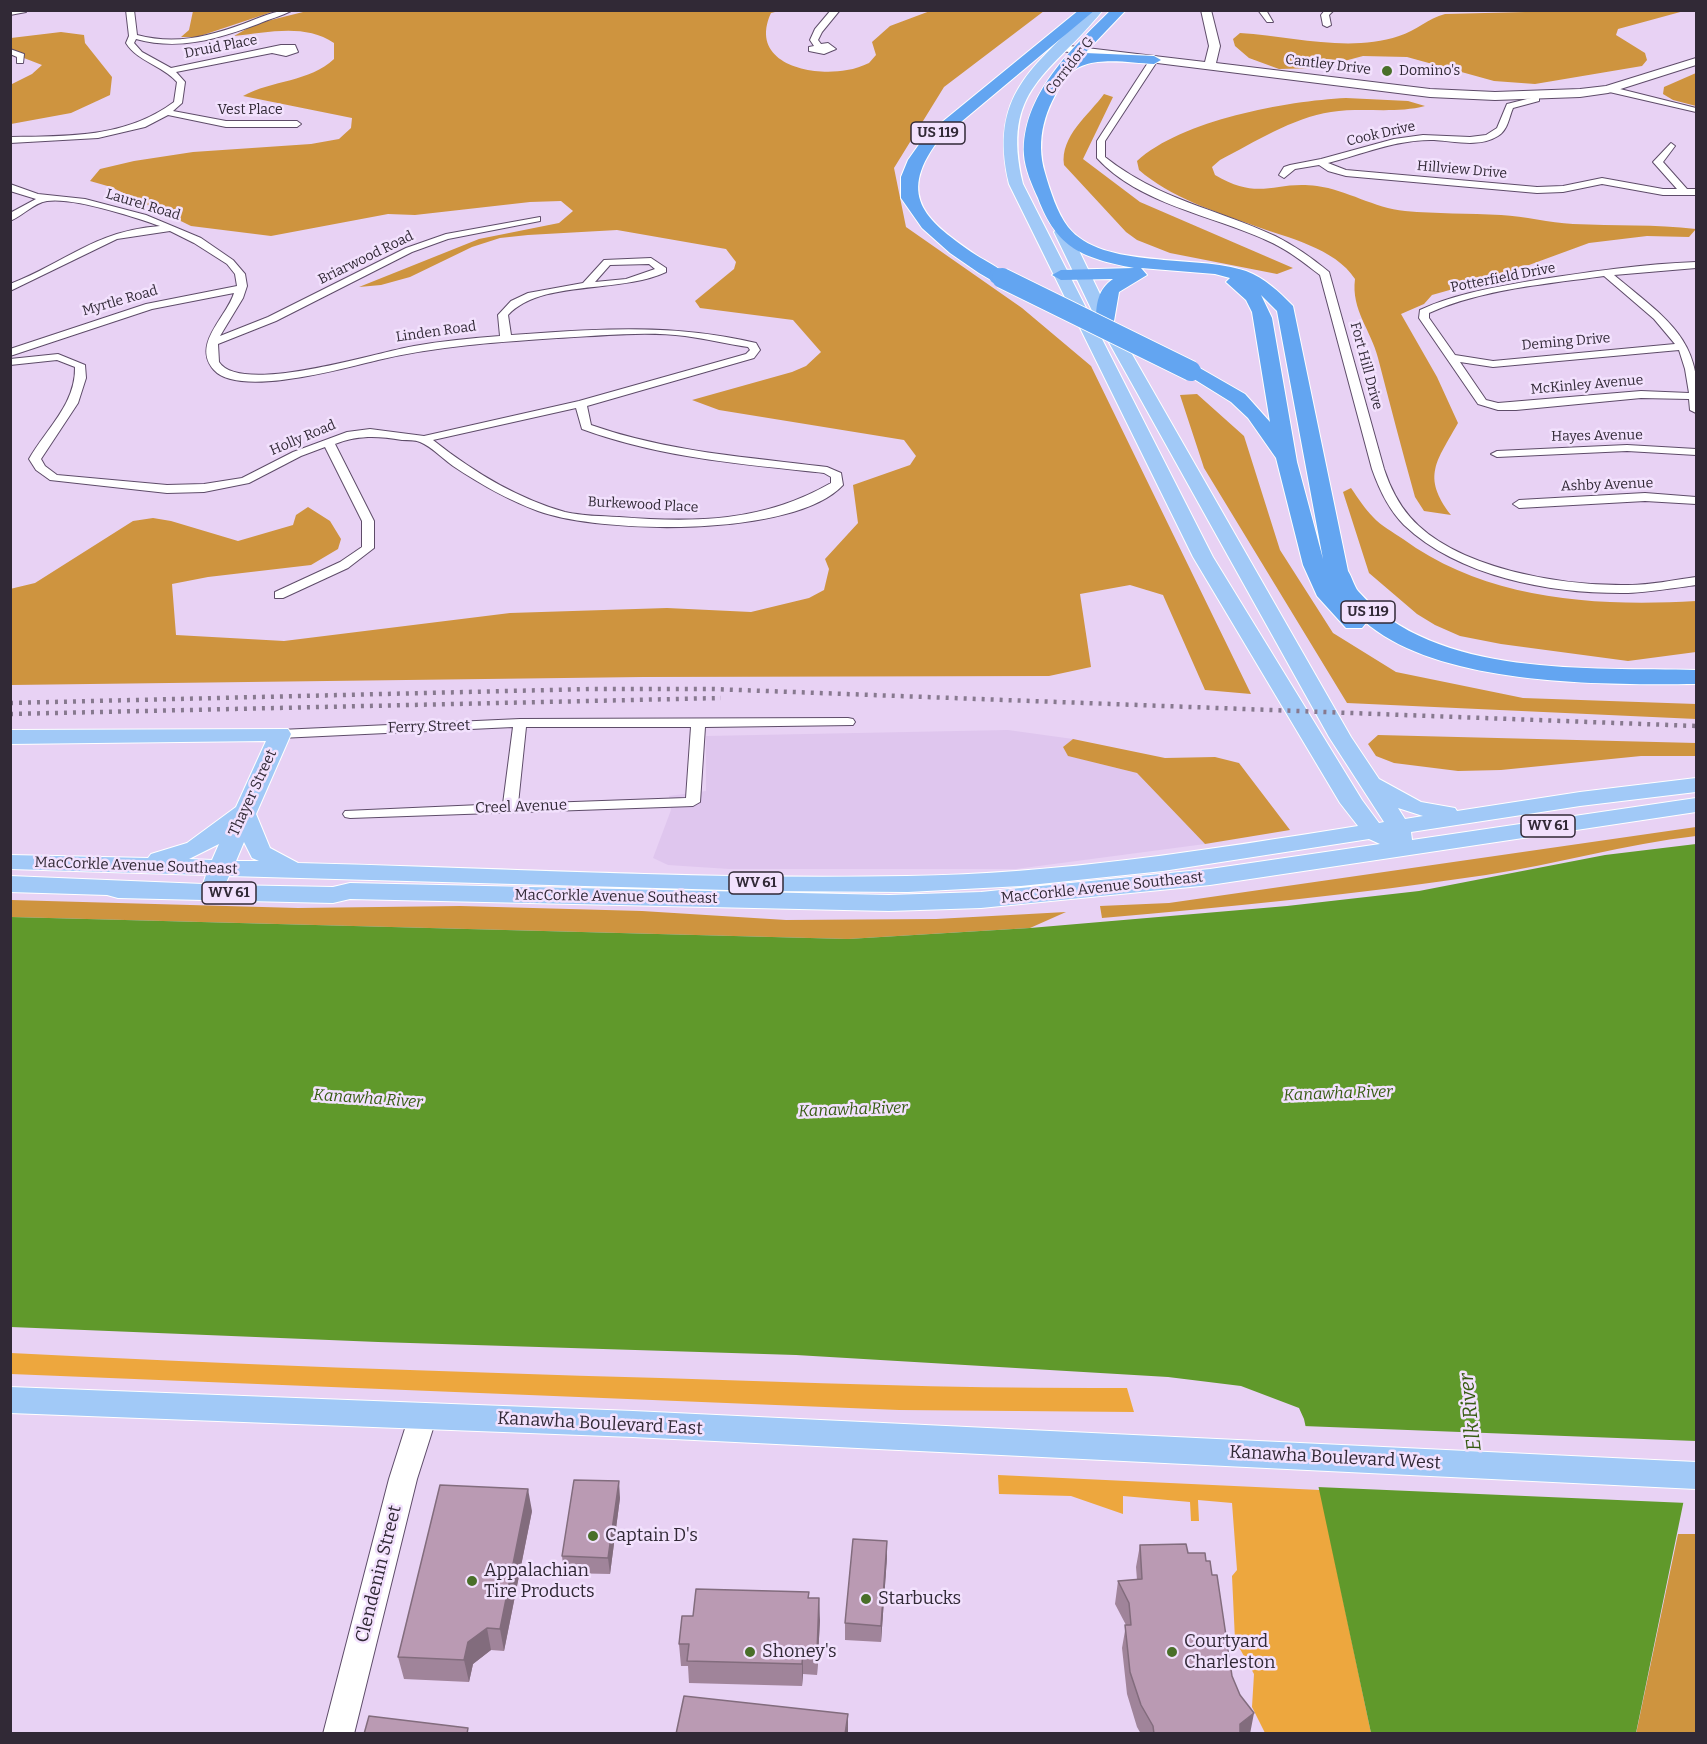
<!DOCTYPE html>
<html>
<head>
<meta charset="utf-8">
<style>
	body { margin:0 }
	#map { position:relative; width:1707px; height:1744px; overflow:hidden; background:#e8d2f4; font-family:Bitter,serif }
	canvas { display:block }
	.frame { position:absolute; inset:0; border:12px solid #312936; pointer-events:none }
</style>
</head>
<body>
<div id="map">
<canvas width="1707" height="1744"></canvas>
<div class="frame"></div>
</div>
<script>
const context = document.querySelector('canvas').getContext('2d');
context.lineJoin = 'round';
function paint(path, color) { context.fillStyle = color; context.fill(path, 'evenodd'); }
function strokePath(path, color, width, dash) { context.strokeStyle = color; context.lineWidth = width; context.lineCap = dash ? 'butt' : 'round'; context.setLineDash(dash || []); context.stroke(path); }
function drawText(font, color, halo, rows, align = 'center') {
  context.font = font + ' Bitter,serif'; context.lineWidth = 5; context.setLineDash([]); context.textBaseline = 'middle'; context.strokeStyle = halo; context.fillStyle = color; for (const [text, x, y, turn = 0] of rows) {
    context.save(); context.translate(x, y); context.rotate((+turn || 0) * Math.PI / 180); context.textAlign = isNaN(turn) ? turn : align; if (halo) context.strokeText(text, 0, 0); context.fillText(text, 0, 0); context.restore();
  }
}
paint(new Path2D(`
	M 1008,730 L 1073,739 L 1063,747 L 1069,756 L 1137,773 L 1205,844 L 1016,869 L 729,869 L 668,865 L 653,858 L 671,810 L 669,796 L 706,791 L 706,736 Z`), '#dfc6ee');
paint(new Path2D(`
	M 11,1353 C 227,1364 444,1372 661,1378 C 816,1383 972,1389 1127,1388 L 1134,1412 L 899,1410 L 11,1374 Z
	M 998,1475 L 1320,1490 L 1371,1733 L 1265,1733 L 1252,1707 L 1254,1674 L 1235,1640 L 1232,1576 L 1237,1570 L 1232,1503 L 1198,1500 L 1199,1521 L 1191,1521 L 1190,1502 L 1123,1496 L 1123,1514 L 1071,1496 L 999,1494 Z`), '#eda73e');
paint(new Path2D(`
	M 193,11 L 275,11 L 197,37 L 181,37 L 189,30 Z
	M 307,11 L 779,11 L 771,13 C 748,63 810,77 847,70 C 855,69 862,66 869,63 L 876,55 L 872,42 L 890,26 L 930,11 L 1044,11 L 944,87 L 894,168 L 906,227 L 1022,308 L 1091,366 L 1251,694 L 1205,690 L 1163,595 L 1130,585 L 1080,594 L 1091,667 L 1049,676 L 643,677 L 11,685 L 10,589 L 35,583 L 133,521 L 153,518 L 171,521 L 238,541 L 293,525 L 296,515 L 308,507 L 330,521 L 341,539 L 338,549 L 311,565 L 208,577 L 172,584 L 176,635 L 284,641 L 510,613 L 667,608 L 751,612 L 809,598 L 824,590 L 829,569 L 825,559 L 858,523 L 853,485 L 910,465 L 916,456 L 904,440 L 719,410 L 692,400 L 792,372 L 806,366 L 821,352 L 793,320 L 700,308 L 695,301 L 734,269 L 736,262 L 726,249 L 617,230 L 528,235 L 500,238 L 472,247 L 410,277 L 381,285 L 359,287 L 479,239 L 559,223 L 573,211 L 561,201 L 530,202 L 415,215 L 388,214 L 271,236 L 191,226 L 111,187 L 90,181 L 100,169 L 134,161 L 193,152 L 311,144 L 339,139 L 351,128 L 352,118 L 243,96 C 272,80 310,82 334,59 L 334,43 C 304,23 267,33 234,36 L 255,24 Z
	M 1565,11 L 1684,11 L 1618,29 L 1616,35 L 1645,53 L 1647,60 L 1642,66 L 1535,84 L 1494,81 L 1407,57 L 1363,56 L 1318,68 L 1279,69 L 1249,58 L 1235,46 L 1233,39 L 1240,33 C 1292,36 1348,53 1399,36 C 1416,31 1428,18 1445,14 Z
	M 61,32 L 84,35 L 85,43 L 112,77 L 110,95 L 71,113 L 11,124 L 10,85 L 32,74 L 42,65 L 11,53 L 11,38 Z
	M 1696,73 L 1696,106 L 1673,100 L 1663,94 L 1664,87 Z
	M 1104,94 L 1113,97 L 1083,159 L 1140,202 L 1293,268 L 1277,274 L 1170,253 L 1137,240 L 1126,232 L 1064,165 C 1060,136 1089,115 1104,94 Z
	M 1346,98 L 1408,101 L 1425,106 C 1395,114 1362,107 1331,112 C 1292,118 1255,142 1220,160 L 1212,167 L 1215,175 C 1261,202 1274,180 1317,186 C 1347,190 1374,208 1405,211 C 1436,214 1469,213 1501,215 C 1525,216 1549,223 1573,224 C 1615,226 1655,224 1696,229 L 1689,237 L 1647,236 L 1589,243 L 1499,276 L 1432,295 L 1424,304 L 1401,314 L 1437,377 L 1458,423 C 1437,461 1421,476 1451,515 L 1424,511 L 1415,497 C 1402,451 1390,404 1378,358 C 1371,330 1351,310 1355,279 C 1335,248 1288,238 1255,226 C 1216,212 1170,197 1139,170 L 1137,161 C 1182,120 1286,101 1346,98 Z
	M 1197,394 L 1244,436 L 1280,550 L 1333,633 L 1396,672 L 1523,698 L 1696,704 L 1696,719 L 1347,703 L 1204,468 L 1180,395 Z
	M 1351,488 C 1358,498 1365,509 1373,517 C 1381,526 1393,532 1403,539 C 1486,600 1597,607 1696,601 L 1696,652 L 1628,661 L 1501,644 L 1460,636 L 1435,625 L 1417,614 L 1369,573 L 1343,492 Z
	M 1378,735 L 1696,743 L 1696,756 L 1641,756 L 1501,770 L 1458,771 L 1394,763 L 1376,756 L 1368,744 Z
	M 1073,739 L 1165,758 L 1215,757 L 1239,763 L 1290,830 L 1205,844 L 1137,773 L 1068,756 L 1063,747 Z
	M 1696,827 L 1696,836 C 1625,844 1557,864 1486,875 C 1359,894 1231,907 1102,918 L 1100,906 L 1169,903 Z
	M 11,900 L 298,908 L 460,906 L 642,911 L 786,920 L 936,919 L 1066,912 L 1030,928 L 848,939 L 11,917 Z
	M 1678,1534 L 1696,1534 L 1696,1733 L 1636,1734 Z`), '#ce943f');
paint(new Path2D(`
	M 1696,844 L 1696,1441 L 1636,1733 L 1371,1733 L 1304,1419 L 1299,1408 L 1241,1386 L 1168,1377 L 796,1355 L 378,1342 L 11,1327 L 11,917 L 848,939 L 1030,928 L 1287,906 L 1419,891 L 1605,855 Z`), '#60992b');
paint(new Path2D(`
	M 1303,1426 L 1696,1441 L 1696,1456 L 1687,1503 L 1317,1487 Z`), '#e8d2f4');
const street = new Path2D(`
	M 27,10 L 26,12 L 10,15 L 10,11 Z
	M 126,10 L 134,10 L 137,35 C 175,45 207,37 243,24 C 259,18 275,10 293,10 C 282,16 269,19 258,24 C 217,39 179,51 136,39 L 134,43 L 142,52 L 171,68 L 281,45 L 295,45 L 298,52 L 286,56 L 272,53 L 176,72 L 185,82 L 182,103 L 173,111 L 226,121 L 297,121 L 301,124 L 297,127 L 226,127 L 168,115 L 145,127 L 98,138 L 10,143 L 10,137 C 68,136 126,138 174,102 L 177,82 C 162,65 138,62 126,43 L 129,36 Z
	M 831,10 L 840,10 L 822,32 L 818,40 L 821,44 L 828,43 L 836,49 L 824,54 L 809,51 L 809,47 L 814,46 L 810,40 L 815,29 Z
	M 1258,10 L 1266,10 L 1273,22 L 1267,22 Z
	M 1325,10 L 1334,10 L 1329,15 L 1331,25 L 1327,27 L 1323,25 L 1321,15 Z
	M 10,49 L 24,54 L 23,63 L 17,63 L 17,57 L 10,54 Z
	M 1151,58 L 1158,60 L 1105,141 L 1105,157 C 1159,200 1215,208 1275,236 C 1295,246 1312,258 1329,272 L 1384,469 C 1390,487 1398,503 1410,517 C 1455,569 1562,586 1628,585 C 1651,585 1673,580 1696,577 L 1696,585 C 1674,588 1651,592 1628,593 C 1553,594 1460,578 1404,525 C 1389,510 1379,489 1372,469 L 1320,275 C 1303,262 1287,249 1266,240 C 1211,215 1139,204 1097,158 L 1097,141 Z
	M 1608,86 L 1696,108 L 1696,112 L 1605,91 L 1604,89 Z
	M 1533,92 L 1539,97 L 1539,101 L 1513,108 C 1509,117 1508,130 1498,136 C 1479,148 1454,141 1434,140 C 1397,139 1363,154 1328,163 L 1346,170 L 1537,187 L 1563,186 L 1602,178 L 1663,189 L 1677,189 L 1653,162 L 1671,143 L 1675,146 L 1663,162 L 1687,189 L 1696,189 L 1696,195 L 1663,195 L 1602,184 L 1563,192 L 1537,193 L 1346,176 L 1328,171 L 1319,165 L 1295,169 L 1284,178 L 1279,175 L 1284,167 L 1290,165 L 1321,159 L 1394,139 L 1423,135 L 1470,137 L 1486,135 L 1497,128 L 1507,104 L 1531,98 L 1529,95 Z
	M 10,184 L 38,194 L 85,199 L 146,215 L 201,238 L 233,260 L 245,274 L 247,286 L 243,298 L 220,336 L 268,317 L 406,248 L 446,234 L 540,217 L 540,221 L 448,239 L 412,252 L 276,321 L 218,344 L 219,362 C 241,396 378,352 414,346 C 442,341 472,338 500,336 L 498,315 L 511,301 L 528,293 L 583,283 L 604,260 L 651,258 L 666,268 L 666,272 C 619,294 542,279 508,315 L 511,335 C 595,329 672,323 756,343 L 760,350 L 754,358 L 587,406 L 591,425 C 668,452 747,457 827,467 L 841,473 L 843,485 C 794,538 601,534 538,511 C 508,500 480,484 453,466 C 443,459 431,446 420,442 C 415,440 408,440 402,440 C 378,436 358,435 335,444 L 374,521 L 374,548 L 348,568 L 283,598 L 275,598 L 275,592 L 340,562 L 362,547 L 362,521 L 325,447 L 301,456 L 249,483 L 204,492 L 167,493 L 50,480 L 36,470 L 29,459 C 46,429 76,404 75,367 L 57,360 L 10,365 L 10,359 L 58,354 L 85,365 L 86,378 L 78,403 L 41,459 L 45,466 L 57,475 L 167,485 L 204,484 L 242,478 L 293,452 L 347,432 L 370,429 L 424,436 L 579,401 L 746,354 L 750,350 L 748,347 C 727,344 707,339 685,336 C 643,331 600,336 558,338 C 498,342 437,346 378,360 C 345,368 239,398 214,370 C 191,344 227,317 234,293 L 152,309 L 10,356 L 10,349 L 146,304 L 237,286 L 235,274 L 227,264 L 194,243 L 170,231 L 117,239 L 10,291 L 10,284 C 67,262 94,231 160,226 C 134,217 73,197 47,201 C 33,203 23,216 10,221 L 10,213 L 36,199 L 10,191 ZM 649,264 L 655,269 L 626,279 L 595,282 L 610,265 ZM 576,408 L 582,429 C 661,458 742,464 824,473 L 831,477 L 831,483 C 763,522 695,523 619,517 C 601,516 582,516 565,512 C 516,498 472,471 433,440 Z
	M 1696,262 L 1696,268 L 1614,275 C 1665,318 1705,340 1696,413 L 1690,410 L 1689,399 L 1641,398 L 1516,410 L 1498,410 L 1478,404 L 1419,318 L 1420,310 C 1456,293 1497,287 1536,280 C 1589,272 1642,264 1696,262 ZM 1604,276 L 1654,319 L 1675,344 L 1493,361 L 1455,355 L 1429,318 L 1429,313 C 1482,289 1547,284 1604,276 ZM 1679,350 L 1685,369 L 1689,393 L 1641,391 L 1498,403 L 1486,400 L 1460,362 L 1493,367 Z
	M 1627,445 L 1696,449 L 1696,455 L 1627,451 L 1497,457 L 1491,454 L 1497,451 Z
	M 1645,493 L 1696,497 L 1696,504 L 1645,501 L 1519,508 L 1513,504 L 1519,500 Z
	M 848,718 L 853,719 L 855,722 L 853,725 L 705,727 L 700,802 L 693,806 L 350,818 L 345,817 L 343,814 L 345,811 L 503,804 L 513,727 L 280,738 L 273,734 L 280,730 L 520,719 ZM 526,727 L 691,727 L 686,798 L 518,804 Z`);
const secondary = new Path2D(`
	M 1201,10 L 1211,10 L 1220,46 L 1216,63 L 1430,89 L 1495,92 L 1580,89 L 1606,86 L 1696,58 L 1696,65 L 1608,93 L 1580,97 L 1495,100 L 1430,97 L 1061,51 L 1055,48 L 1061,45 L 1205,62 L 1209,46 Z
	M 423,1405 L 433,1408 L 437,1416 L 417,1479 L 354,1734 L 323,1734 L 389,1479 L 409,1416 L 413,1408 Z`);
const primary = new Path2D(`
	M 1090,10 L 1103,10 C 1051,75 1000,88 1023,184 L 1213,557 L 1362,800 L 1379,823 L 1384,822 L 1329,737 L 1097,321 L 1054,232 L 1057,229 L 1062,227 L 1070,232 L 1113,321 L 1351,737 L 1379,779 L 1421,802 L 1455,808 L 1457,811 L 1580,792 L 1696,778 L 1696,792 L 1580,806 L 1411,832 L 1412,840 L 1696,798 L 1696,812 L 1210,885 L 981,908 L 889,911 L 350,899 L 333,903 L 118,898 L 107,895 L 10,892 L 10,876 L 203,884 L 206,875 L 10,869 L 10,855 L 148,858 L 151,854 L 187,843 L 236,807 L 266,741 L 10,744 L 10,730 L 288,729 L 291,734 L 256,814 L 270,848 L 298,863 C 501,868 704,880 907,876 C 1058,874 1208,850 1358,826 L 1340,803 L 1193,557 L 1009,184 C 988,95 1033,68 1090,10 ZM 1398,808 L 1423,816 L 1405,819 ZM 1369,839 L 1380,844 L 1210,869 L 981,892 L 889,895 L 350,883 L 333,887 L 225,885 L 229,876 L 763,891 L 908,892 L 1021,886 L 1163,871 ZM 244,842 L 252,858 L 259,861 L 236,861 ZM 219,844 L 212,860 L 189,859 Z
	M 10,1387 L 633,1411 L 1696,1462 L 1696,1489 L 633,1437 L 10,1413 Z`);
const highway = new Path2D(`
	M 1079,10 L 1095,10 L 937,142 C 896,198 928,222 976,255 C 985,261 1000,267 1006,276 L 1003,280 L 991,280 L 979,273 L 950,253 L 922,228 L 901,198 L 901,177 L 908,160 L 925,136 Z
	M 1111,10 L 1126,10 L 1085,53 L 1154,56 L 1161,60 L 1154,64 C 1126,63 1084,53 1065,79 C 1045,108 1035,139 1045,173 C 1050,190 1057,213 1068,227 C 1102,270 1196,254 1246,271 C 1265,278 1279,292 1293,306 L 1348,571 C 1352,577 1354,586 1358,591 C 1435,679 1591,667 1696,670 L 1696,684 C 1602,685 1437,686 1364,621 L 1366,623 L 1362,628 L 1346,628 L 1317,596 L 1303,565 L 1276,458 L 1248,418 L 1231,402 L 1181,371 L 1191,365 L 1198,367 L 1245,394 L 1270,422 L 1252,312 L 1246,300 L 1226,282 L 1230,278 L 1215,274 L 1141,268 L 1147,275 L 1119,292 L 1114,321 L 1105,327 L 1096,321 C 1096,304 1098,289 1113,279 L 1061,280 L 1052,275 L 1061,270 L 1134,268 C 1083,258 1057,249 1038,198 C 1032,185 1025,169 1024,155 C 1021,96 1072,48 1111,10 ZM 1261,295 L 1277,311 L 1323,559 L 1297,462 L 1272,318 Z`);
strokePath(street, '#5e4c69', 2);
strokePath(secondary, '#5e4c69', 2);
strokePath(primary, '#fff', 2);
strokePath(highway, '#fff', 2);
paint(street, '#fff');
paint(secondary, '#fff');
paint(primary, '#a1c9f7');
paint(highway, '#63a5f1');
strokePath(new Path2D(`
	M 10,703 L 591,689 L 713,689 L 1696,726
	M 10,714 L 721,698`), '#87798f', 4.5, [3, 6]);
const highwayBridgeFar1 = new Path2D(`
	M 997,276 L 1005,280`);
const highwayBridge = new Path2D(`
	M 1002,278 L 1191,371`);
strokePath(highwayBridgeFar1, '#fff', 17, []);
strokePath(highwayBridge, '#fff', 22, []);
strokePath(highwayBridgeFar1, '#63a5f1', 16);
strokePath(highwayBridge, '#63a5f1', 20);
paint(new Path2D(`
	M 620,1498 L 610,1574 L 564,1573 L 562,1556 Z
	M 532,1511 L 504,1651 L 491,1650 L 473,1664 L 469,1682 L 404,1679 L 398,1657 Z
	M 1140,1545 L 1188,1553 L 1206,1561 L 1232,1676 L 1250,1734 L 1141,1734 L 1137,1727 L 1127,1694 L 1122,1648 L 1126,1625 L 1115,1604 L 1118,1581 L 1137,1580 L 1136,1567 Z
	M 887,1557 L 881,1642 L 845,1640 L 845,1623 Z
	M 693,1616 L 820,1620 L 817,1675 L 803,1674 L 802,1686 L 689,1683 L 688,1666 L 681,1666 L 679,1644 Z`), '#a0849a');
paint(new Path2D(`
	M 619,1481 L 620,1498 L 610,1574 L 608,1558 Z
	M 528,1489 L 532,1511 L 504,1651 L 500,1629 Z
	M 887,1541 L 887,1557 L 881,1642 L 881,1626 Z
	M 819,1598 L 820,1620 L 817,1675 L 817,1653 Z
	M 487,1628 L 491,1650 L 473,1664 L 469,1682 L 464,1660 L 468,1642 Z
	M 803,1652 L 803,1674 L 802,1686 L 802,1664 Z
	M 1254,1713 L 1250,1734 L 1238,1734 L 1240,1724 Z
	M 848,1714 L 848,1734 L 845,1734 Z`), '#826c7d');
const building = new Path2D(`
	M 574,1480 L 619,1481 L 608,1558 L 562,1556 Z
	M 440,1485 L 528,1489 L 500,1629 L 487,1628 L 468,1642 L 464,1660 L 398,1657 Z
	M 853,1539 L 887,1541 L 881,1626 L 845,1623 Z
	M 1186,1544 L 1188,1553 L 1205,1553 L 1206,1561 L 1210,1561 L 1212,1575 L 1217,1575 L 1232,1676 L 1240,1695 L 1254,1713 L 1240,1724 L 1240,1734 L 1154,1734 L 1153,1726 L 1141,1705 L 1130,1672 L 1125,1625 L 1131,1625 L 1129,1603 L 1118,1581 L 1142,1579 L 1140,1545 Z
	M 696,1589 L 809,1592 L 808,1598 L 819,1598 L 817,1653 L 803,1652 L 802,1664 L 687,1661 L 689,1644 L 679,1644 L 682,1616 L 693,1616 Z
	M 684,1696 L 848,1714 L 845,1734 L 676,1734 Z
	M 369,1716 L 468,1728 L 467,1734 L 364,1734 Z`);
paint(building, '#ba9ab3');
strokePath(building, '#826c7d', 1.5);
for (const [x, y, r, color] of [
	[1387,71,6,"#496f29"],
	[593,1536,6,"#496f29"],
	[472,1581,6,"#496f29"],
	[866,1599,6,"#496f29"],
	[750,1652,6,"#496f29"],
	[1172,1652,6,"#496f29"]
]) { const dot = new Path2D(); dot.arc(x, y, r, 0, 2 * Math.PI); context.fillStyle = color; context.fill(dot); strokePath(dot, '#f2e1fd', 2); }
drawText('14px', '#312936', '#f2e1fd', [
	["Druid Place",221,47,-11],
	["Cantley Drive",1328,65,7],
	["Corridor G",1070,66,-52],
	["Vest Place",250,110],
	["Cook Drive",1381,134,-13],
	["Hillview Drive",1462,170,5],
	["Laurel Road",143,205,17],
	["Briarwood Road",366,258,-26],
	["Potterfield Drive",1503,278,-11],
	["Myrtle Road",120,301,-16],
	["Linden Road",436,332,-8],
	["Deming Drive",1566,342,-5],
	["Fort Hill Drive",1366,366,75],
	["McKinley Avenue",1587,385,-5],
	["Hayes Avenue",1597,436,-1],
	["Holly Road",303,438,-23],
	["Ashby Avenue",1607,485,-2],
	["Burkewood Place",643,505,3]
]);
drawText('14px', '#312936', '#f2e1fd', [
	["Domino's",1399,71]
], 'left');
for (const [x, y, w] of [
	[938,133,54],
	[1368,612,54],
	[1548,826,54],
	[756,883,54],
	[229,893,54]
]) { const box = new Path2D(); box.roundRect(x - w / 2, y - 11, w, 22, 4.5); context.fillStyle = '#f2e1fd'; context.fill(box); strokePath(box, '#312936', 1.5); }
drawText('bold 14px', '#312936', null, [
	["US 119",938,133],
	["US 119",1368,612],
	["WV 61",1548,826],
	["WV 61",756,883],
	["WV 61",229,893]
]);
drawText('15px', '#312936', '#f2e1fd', [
	["Ferry Street",429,727,-2],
	["Thayer Street",253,793,-65],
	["Creel Avenue",521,807,-2],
	["MacCorkle Avenue Southeast",136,866,2],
	["MacCorkle Avenue Southeast",1102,888,-6],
	["MacCorkle Avenue Southeast",616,897,1]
]);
drawText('italic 16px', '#365b11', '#f2e1fd', [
	["Kanawha River",1338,1094,-2],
	["Kanawha River",368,1099,4],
	["Kanawha River",853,1110,-2]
]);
drawText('18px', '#312936', '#f2e1fd', [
	["Kanawha Boulevard East",600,1424,3],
	["Kanawha Boulevard West",1335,1458,3],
	["Clendenin Street",379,1574,-76]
]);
drawText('18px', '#312936', '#f2e1fd', [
	["Captain D's",605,1536],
	["Appalachian",484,1571],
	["Tire Products",484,1592],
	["Starbucks",878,1599],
	["Courtyard",1184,1642],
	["Charleston",1184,1663],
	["Shoney's",762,1652]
], 'left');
drawText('italic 20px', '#365b11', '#f2e1fd', [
	["Elk River",1471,1412,-96]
]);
</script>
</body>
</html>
